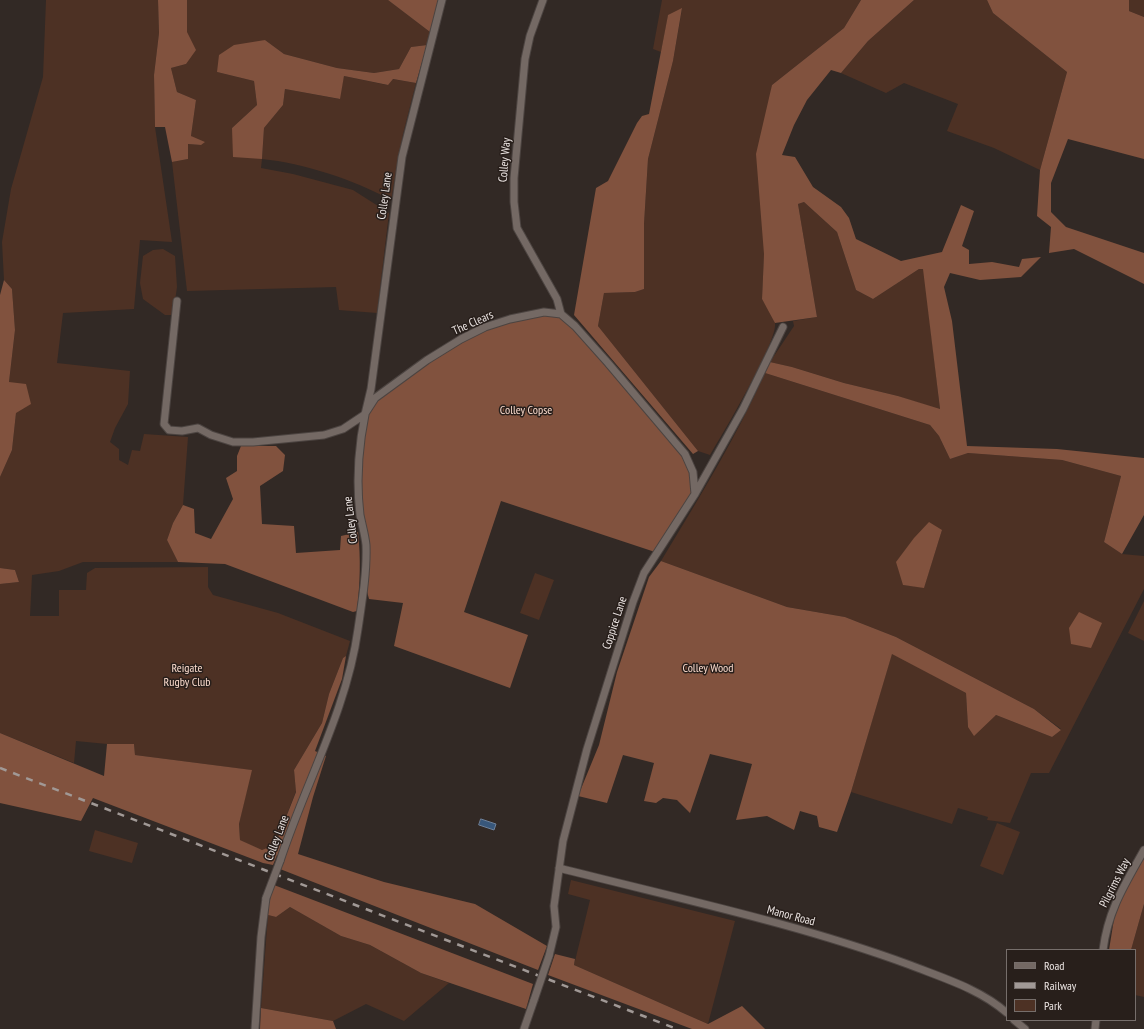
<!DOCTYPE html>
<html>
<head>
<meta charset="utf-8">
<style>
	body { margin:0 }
	#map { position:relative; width:1144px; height:1029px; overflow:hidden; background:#322925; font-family:"PT Sans Narrow",sans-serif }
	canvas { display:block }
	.legend { position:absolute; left:1006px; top:949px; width:130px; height:72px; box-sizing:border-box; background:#281f1b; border:1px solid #766e6b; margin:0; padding:5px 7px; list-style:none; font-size:12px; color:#ebe4e2 }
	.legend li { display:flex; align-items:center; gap:8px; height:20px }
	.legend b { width:20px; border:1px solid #766e6b }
</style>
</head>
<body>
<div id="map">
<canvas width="1144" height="1029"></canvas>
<ul class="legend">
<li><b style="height:5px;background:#746964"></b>Road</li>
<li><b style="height:5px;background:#a19996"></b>Railway</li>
<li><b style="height:11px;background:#4d3124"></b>Park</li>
</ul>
</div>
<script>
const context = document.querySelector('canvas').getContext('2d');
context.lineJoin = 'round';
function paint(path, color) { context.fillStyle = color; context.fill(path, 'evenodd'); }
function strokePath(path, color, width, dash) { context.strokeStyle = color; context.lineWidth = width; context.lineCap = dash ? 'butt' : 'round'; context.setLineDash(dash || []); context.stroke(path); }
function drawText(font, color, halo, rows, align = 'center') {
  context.font = font + ' "PT Sans Narrow",sans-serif'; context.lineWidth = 3; context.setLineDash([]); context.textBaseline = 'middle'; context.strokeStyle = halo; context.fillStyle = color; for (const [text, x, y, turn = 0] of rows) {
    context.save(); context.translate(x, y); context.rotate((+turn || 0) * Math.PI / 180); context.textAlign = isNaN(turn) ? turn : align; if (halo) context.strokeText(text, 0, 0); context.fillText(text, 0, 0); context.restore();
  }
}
paint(new Path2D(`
	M 46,0 L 158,0 L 159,33 L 154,75 L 155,127 L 172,242 L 140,240 L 134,309 L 63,313 L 57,363 L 130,371 L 128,404 L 115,428 L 110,442 L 119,449 L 119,460 L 128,465 L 132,450 L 140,451 L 144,434 L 188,437 L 183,505 L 173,523 L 167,540 L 178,562 L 83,562 L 59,571 L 32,575 L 30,616 L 59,616 L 59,590 L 86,590 L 87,573 L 95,568 L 208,567 L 208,587 L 213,595 L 278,613 L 350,641 L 346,656 L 343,658 L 329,694 L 322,723 L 294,770 L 296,791 L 275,845 L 262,851 L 240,840 L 239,824 L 251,770 L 135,755 L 134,744 L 107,744 L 76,741 L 74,763 L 0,733 L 0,584 L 19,582 L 15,570 L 0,568 L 0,477 L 12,450 L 16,413 L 9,382 L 15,330 L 12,289 L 4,280 L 2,242 L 11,189 L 43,77 Z
	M 187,0 L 388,0 L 430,32 L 427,45 L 411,47 L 399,69 L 374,73 L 337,68 L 284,54 L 265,40 L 217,72 L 254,81 L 257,105 L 232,128 L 262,159 L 264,128 L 283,105 L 285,89 L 339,99 L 344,76 L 387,85 L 392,79 L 416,83 L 403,134 L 391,200 C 355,180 303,163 262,159 L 261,168 L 293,174 L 353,190 L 389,213 L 377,313 L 339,310 L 336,287 L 187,291 L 172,162 L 188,159 L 188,144 L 201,145 L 191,136 L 196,100 L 177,92 L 171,68 L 186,64 Z
	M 662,0 L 861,0 L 844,28 L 772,85 L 762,299 C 766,306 773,315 775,323 C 778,341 722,435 710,455 L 698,451 L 598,326 L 604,293 L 635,292 L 644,289 L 644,224 L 648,159 L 673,61 L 682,9 L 668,16 L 661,52 L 653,49 Z
	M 914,0 L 987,0 L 993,13 L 1067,72 L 1040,170 L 994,148 L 947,131 L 958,104 L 904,83 L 886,93 L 841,73 L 868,41 Z
	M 1129,0 L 1144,0 L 1144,17 L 1129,11 Z
	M 804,202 L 837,232 L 856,290 L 873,299 L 919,269 L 924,269 L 940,410 L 898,396 L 844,383 L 792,367 L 770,362 L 794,326 L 793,321 L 817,317 L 798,204 Z
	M 163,249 L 175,256 L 177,287 L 173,315 L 165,315 L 143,299 L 140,283 L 143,256 L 153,250 Z
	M 765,373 L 930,425 L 939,436 L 950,459 L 968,453 L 1062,460 L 1121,476 L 1104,542 L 1122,554 L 1144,556 L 1144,589 L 1049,773 L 1031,773 L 1010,823 L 987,820 L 988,817 L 958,808 L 952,824 L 851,792 L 892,653 L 966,693 L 968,727 L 996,715 L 1052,737 L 1061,729 L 1034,709 L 896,637 L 845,617 L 787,607 L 661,561 C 698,500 736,438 765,373 ZM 942,530 L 924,587 L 903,585 Z
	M 535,573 L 554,580 L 539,620 L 520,613 Z
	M 1144,601 L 1144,641 L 1128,633 Z
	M 997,823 L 1020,832 L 1003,875 L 980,866 Z
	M 95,830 L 138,843 L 132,863 L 89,851 Z
	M 571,880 L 735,921 L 708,1024 L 574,965 L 590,900 L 568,894 Z
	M 1144,904 L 1144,997 L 1135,995 L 1135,950 L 1131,950 Z
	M 290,907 L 341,936 L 370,945 L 421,973 L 449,983 L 404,1021 L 366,1004 L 333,1021 L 261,1008 L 268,915 L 276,917 Z`), '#4d3124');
paint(new Path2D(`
	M 158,0 L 187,0 L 187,32 L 196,50 L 186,64 L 171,68 L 177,92 L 196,100 L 191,136 L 205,142 L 201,145 L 188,144 L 188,159 L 172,162 L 165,127 L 155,127 L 154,75 L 159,33 Z
	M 388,0 L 439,0 L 430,32 Z
	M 861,0 L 914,0 L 868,41 L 841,73 L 831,70 L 807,100 L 794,125 L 782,155 L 795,157 L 813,187 L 841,207 L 849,218 L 856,239 L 901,261 L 942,252 L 961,205 L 974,211 L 962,246 L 969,250 L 969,264 L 992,262 L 1019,267 L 1022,259 L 1041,257 L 1021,277 L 980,280 L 950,273 L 944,287 L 952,321 L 967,446 L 1057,449 L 1144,458 L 1144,515 L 1122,554 L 1104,542 L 1121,476 L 1062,460 L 968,453 L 950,459 L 939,436 L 930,425 L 765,373 L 770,362 L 792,367 L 844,383 L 898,396 L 940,409 L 923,269 L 919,269 L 873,299 L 856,290 L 837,232 L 804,202 L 798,204 L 817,317 L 775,323 L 762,299 L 764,254 L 756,154 L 772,85 L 844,28 Z
	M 987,0 L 1129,0 L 1129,11 L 1144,17 L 1144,159 L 1068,139 L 1051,183 L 1051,212 L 1066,227 L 1144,253 L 1144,284 L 1074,249 L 1049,253 L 1051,227 L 1037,216 L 1040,170 L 1067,72 L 993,13 Z
	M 682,8 L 673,61 L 648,159 L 644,224 L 644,289 L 635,292 L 604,293 L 598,326 L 698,451 L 693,454 L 574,315 L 596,188 L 608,181 L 637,123 L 642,116 L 649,114 L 668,15 Z
	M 265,40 L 284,54 L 337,68 L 374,73 L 399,69 L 411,47 L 427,45 L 416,83 L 393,79 L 388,85 L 344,76 L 340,99 L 285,89 L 283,105 L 264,128 L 262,159 L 233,157 L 232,128 L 257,105 L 254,81 L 217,72 L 219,55 L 234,45 Z
	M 4,280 L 12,289 L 15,330 L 9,382 L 26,384 L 31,404 L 16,413 L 12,450 L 0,477 L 0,295 Z
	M 561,314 L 685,454 L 695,494 L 658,553 L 501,501 L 464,612 L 528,635 L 510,688 L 394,646 L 403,603 L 369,599 L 364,580 L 366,544 L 358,483 L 364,415 L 375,398 L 443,349 L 510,319 Z
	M 241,446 L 276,446 L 285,455 L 283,471 L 260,486 L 262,524 L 294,526 L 296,553 L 340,550 L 341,536 L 358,532 C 361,559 360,584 357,611 L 353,612 L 225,564 L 178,562 L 167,540 L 173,523 L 183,505 L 194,509 L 195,533 L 211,539 L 233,499 L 226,478 L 237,471 L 237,456 Z
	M 929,522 L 942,530 L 924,588 L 903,585 L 896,562 L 914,538 Z
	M 661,561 L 787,607 L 845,617 L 896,637 L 1034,709 L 1061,730 L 1052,737 L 996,715 L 974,736 L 968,727 L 966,693 L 892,654 L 851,792 L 837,832 L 819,827 L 817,816 L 800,811 L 794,830 L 767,816 L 736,820 L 752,764 L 710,754 L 690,813 L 677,800 L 663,798 L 656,803 L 644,801 L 654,763 L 623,755 L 607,803 L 578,796 L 599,745 L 617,672 L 649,577 Z
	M 0,568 L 15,570 L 19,582 L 0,584 Z
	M 1079,612 L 1102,623 L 1091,648 L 1071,644 L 1069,628 Z
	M 346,656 L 342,679 L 315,751 L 326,756 L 313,797 L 298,854 L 384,882 L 475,904 L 547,946 L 538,970 L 280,869 L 284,858 L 277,855 L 273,865 L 263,863 L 93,798 L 81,821 L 0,803 L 0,733 L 104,776 L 107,744 L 134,744 L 135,755 L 252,770 L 239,824 L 240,840 L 262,850 L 275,845 L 296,792 L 294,770 L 322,723 L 329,694 L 343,658 Z
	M 1144,858 L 1144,904 L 1131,950 L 1109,950 L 1114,919 L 1125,890 Z
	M 274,885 L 533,984 L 526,1009 L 421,973 L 370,945 L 341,936 L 290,907 L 276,917 L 268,915 L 269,898 Z
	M 555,954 L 575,959 L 574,965 L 708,1024 L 742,1006 L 765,1029 L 692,1029 L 548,975 Z
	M 261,1008 L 333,1021 L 336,1029 L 260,1029 Z`), '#81523e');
const water = new Path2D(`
	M 481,819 L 496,824 L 494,830 L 479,825 Z`);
paint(water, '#38577b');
strokePath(water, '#6e819a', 1);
const minor = new Path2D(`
	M 543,0 L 530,36 L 525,59 L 514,178 L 514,202 L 517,228 L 557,299 L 561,314
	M 177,301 L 164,424 L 169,430 L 182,431 L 198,428 L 211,435 L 233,442 L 253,442 L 324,435 L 343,429 L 364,415 L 375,398 L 427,360 L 461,339 L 485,327 L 510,319 L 544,312 L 561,314 L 575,326 L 608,363 L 685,454 L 693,472 L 695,494
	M 280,861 C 305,784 347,710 358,629 C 362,602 367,572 366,545 C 365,535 362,525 360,515 C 355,473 360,430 371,389 L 402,157 L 442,0
	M 559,868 C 676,898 796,923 910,965 C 943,978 980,989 1007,1013
	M 1103,950 C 1108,910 1125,884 1144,850
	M 549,956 L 556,927 L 554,906 L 563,841 L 587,749 L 633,602 L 644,573 L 695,494 L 743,409 L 783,327
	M 1014,1020 L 1025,1029
	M 255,1029 L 261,937 L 266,898
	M 524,1029 L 534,1000
	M 1095,1029 L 1096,1020`);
strokePath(minor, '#4c4441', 9);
strokePath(minor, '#746964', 7);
strokePath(new Path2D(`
	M 0,768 L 677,1029`), '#a19996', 2.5, [7, 7]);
const minorBridge = new Path2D(`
	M 266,898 L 280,861
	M 534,1000 L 549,956`);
strokePath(minorBridge, '#4c4441', 9, []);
strokePath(minorBridge, '#746964', 7);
drawText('12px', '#ebe4e2', '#281f1b', [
	["Colley Way",505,160,-85],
	["Colley Lane",385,196,-82],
	["The Clears",473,323,-24],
	["Colley Lane",351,520,-97],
	["Coppice Lane",615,623,-72],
	["Colley Lane",277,838,-69],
	["Pilgrims Way",1115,883,-63],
	["Manor Road",791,916,15]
]);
drawText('12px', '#fbdbcd', '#281f1b', [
	["Colley Copse",526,411],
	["Reigate",187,669],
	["Rugby Club",187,683],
	["Colley Wood",708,669]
]);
</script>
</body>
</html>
